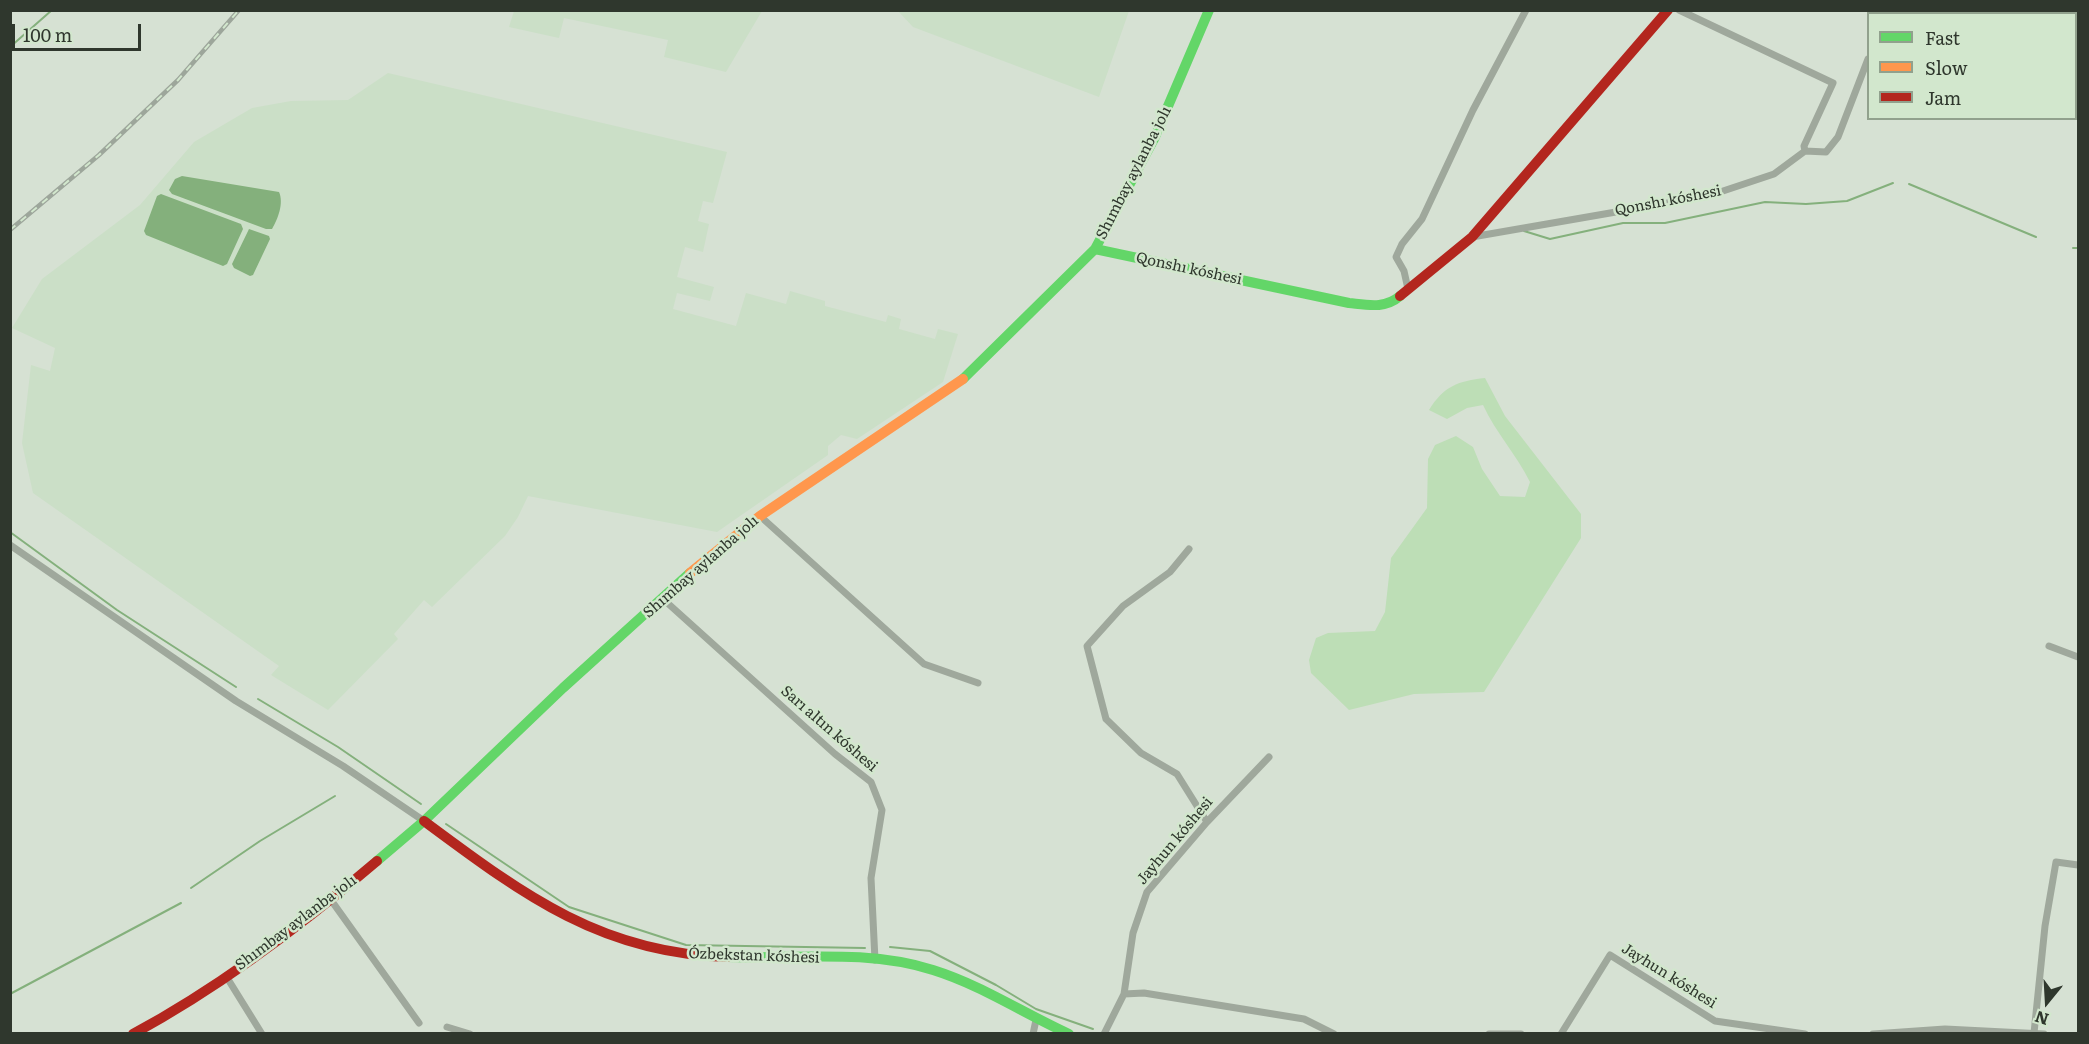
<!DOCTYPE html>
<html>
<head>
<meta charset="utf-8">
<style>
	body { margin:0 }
	#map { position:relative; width:2089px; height:1044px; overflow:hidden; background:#d6e1d3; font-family:Literata,serif }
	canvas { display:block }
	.frame { position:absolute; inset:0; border:12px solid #2f372d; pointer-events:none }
	.legend { position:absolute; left:1867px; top:12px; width:210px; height:108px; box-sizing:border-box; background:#d2e7cd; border:2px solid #91a18d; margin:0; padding:8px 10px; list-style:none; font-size:18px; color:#2f372d }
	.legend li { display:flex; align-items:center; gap:12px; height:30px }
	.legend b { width:30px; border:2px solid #91a18d }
	.north { position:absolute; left:2017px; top:972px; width:60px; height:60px; -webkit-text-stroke:4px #d2e7cd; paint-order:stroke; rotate:198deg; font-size:16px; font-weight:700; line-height:24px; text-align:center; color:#2f372d }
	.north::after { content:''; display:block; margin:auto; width:21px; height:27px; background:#2f372d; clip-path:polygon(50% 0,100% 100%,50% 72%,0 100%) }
	.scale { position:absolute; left:12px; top:24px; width:129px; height:27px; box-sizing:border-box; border:3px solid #2f372d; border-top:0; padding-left:8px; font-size:18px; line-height:21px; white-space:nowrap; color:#2f372d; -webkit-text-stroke:4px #d2e7cd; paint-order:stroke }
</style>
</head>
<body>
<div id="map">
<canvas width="2089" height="1044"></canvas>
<div class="frame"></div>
<ul class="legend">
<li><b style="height:8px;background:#63d668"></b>Fast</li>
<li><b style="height:8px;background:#ff974d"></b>Slow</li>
<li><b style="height:8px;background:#b3261e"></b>Jam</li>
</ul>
<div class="north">N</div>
<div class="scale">100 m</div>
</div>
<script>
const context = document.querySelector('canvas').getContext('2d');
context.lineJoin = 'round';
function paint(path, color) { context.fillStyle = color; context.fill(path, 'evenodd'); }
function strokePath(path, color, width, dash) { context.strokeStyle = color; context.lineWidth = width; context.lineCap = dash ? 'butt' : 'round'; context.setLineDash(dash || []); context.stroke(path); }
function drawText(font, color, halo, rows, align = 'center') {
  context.font = font + ' Literata,serif'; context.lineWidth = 5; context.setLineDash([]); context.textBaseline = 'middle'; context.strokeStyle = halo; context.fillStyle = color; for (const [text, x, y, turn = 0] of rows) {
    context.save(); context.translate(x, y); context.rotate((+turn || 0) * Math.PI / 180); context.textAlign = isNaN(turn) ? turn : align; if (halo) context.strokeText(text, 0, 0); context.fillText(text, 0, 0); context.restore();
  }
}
paint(new Path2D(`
	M 514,11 L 514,10 L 762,11 L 726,72 L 664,57 L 668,40 L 564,18 L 559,38 L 509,27 Z
	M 898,11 L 1129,11 L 1099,97 L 913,27 Z
	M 388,73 L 727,152 L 713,203 L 703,201 L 698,221 L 709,224 L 703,252 L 685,247 L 677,277 L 714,287 L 710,301 L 677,293 L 673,309 L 736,326 L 746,293 L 786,304 L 790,291 L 825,301 L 825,306 L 886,322 L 888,315 L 901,319 L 899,329 L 935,339 L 938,329 L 958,334 L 943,382 L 857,439 L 841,435 L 828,446 L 828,455 L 717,532 L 528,496 L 518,517 L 505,536 L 432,607 L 424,600 L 394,634 L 398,639 L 328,710 L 271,675 L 279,666 L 33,493 L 22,443 L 31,365 L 50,371 L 55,348 L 12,328 L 42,279 L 140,205 L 194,142 L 252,108 L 291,101 L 348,100 Z`), '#cbdfc7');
paint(new Path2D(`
	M 1485,378 L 1505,416 L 1581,514 L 1581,538 L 1484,692 L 1414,694 L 1349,710 L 1311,673 L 1309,660 L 1316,638 L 1328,633 L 1375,631 L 1385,612 L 1391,558 L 1427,508 L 1428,459 L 1435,445 L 1456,436 L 1473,447 L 1482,469 L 1500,496 L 1525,497 L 1530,482 C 1516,454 1496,433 1483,405 L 1467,408 L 1447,419 L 1429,410 C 1444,386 1458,381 1485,378 Z`), '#bddeb6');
paint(new Path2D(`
	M 182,176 L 279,192 C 284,203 278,219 272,229 L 266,229 L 172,194 L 169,190 L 175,179 Z
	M 161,194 L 241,224 L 243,229 L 227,264 L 223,266 L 146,235 L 144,231 L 157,196 Z
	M 249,229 L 269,236 L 270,239 L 253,275 L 250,276 L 234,268 L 232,264 Z`), '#84b07c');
strokePath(new Path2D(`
	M 10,47 L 52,10
	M 1909,184 L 2036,237
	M 1524,231 L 1550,239 L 1623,223 L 1665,223 L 1765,202 L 1806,204 L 1847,201 L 1893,183
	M 2073,248 L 2078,248
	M 10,532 L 117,610 L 236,687
	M 258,699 L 338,747 L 421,804
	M 446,824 L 569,907 L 686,945 L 865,948
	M 191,888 L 260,841 L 335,796
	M 890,947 L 930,951 L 996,985 L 1036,1009 L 1093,1029
	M 10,994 L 181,903`), '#84b07c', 2);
strokePath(new Path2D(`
	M 1679,10 L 1833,83 L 1804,146 L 1805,151
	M 2033,10 L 2037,14
	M 1897,14 L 1899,10
	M 2076,45 L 2078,47
	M 1472,237 L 1708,196 L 1774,174 L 1805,151 L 1826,152 L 1838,137 L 1868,59
	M 1408,289 L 1404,271 L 1396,257 L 1402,244 L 1422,219 L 1473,110 L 1526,10
	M 760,516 L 924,664 L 978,683
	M 10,545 L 236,701 L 343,766 L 424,821
	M 1189,549 L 1170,572 L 1123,606 L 1087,646 L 1106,719 L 1141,753 L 1177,774 L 1207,822
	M 663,599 L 835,754 L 871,782 L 882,810 L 871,878 L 875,960
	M 2049,646 L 2078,657
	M 331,900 L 419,1023
	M 226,976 L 262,1034
	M 1124,994 L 1144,993 L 1304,1019 L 1334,1034
	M 447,1027 L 470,1034
	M 2034,1033 L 2045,926 L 2056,862 L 2078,865
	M 1033,1034 L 1036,1020
	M 1104,1034 L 1124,994 L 1133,933 L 1147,892 L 1207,822 L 1269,757
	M 1489,1034 L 1521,1034
	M 1561,1034 L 1610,955 L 1715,1021 L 1805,1034
	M 1873,1034 L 1945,1029 L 2044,1034`), '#9fa89c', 7);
strokePath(new Path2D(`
	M 1095,249 L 1349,303 C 1368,305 1385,309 1400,296
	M 963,379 L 1095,249 L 1154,139 L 1209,10
	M 377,861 L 424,821 L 563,688 L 690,573
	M 728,957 C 795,959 867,949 933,970 C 981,985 1023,1013 1069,1034`), '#63d668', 10);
strokePath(new Path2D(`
	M 690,573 L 760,516 L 963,379`), '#ff974d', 10);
strokePath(new Path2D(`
	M 1400,296 L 1472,237 L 1668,10
	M 424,821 C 521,893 601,954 728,957
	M 133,1034 C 220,987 301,926 377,861`), '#b3261e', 10);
const rail = new Path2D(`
	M 10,230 L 99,155 L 178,80 L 239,10`);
strokePath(rail, '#9da69b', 4.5);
strokePath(rail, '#d2e7cd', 2, [7]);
drawText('15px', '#2f372d', '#d2e7cd', [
	["Shımbay aylanba jolı",1134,173,-63],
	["Qonshı kóshesi",1668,201,-11],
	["Qonshı kóshesi",1189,269,12],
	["Shımbay aylanba jolı",701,567,-41],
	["Sarı altın kóshesi",829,729,41],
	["Jayhun kóshesi",1175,841,-50],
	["Shımbay aylanba jolı",296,923,-37],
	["Ózbekstan kóshesi",754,956,2],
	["Jayhun kóshesi",1669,976,32]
]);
</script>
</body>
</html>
